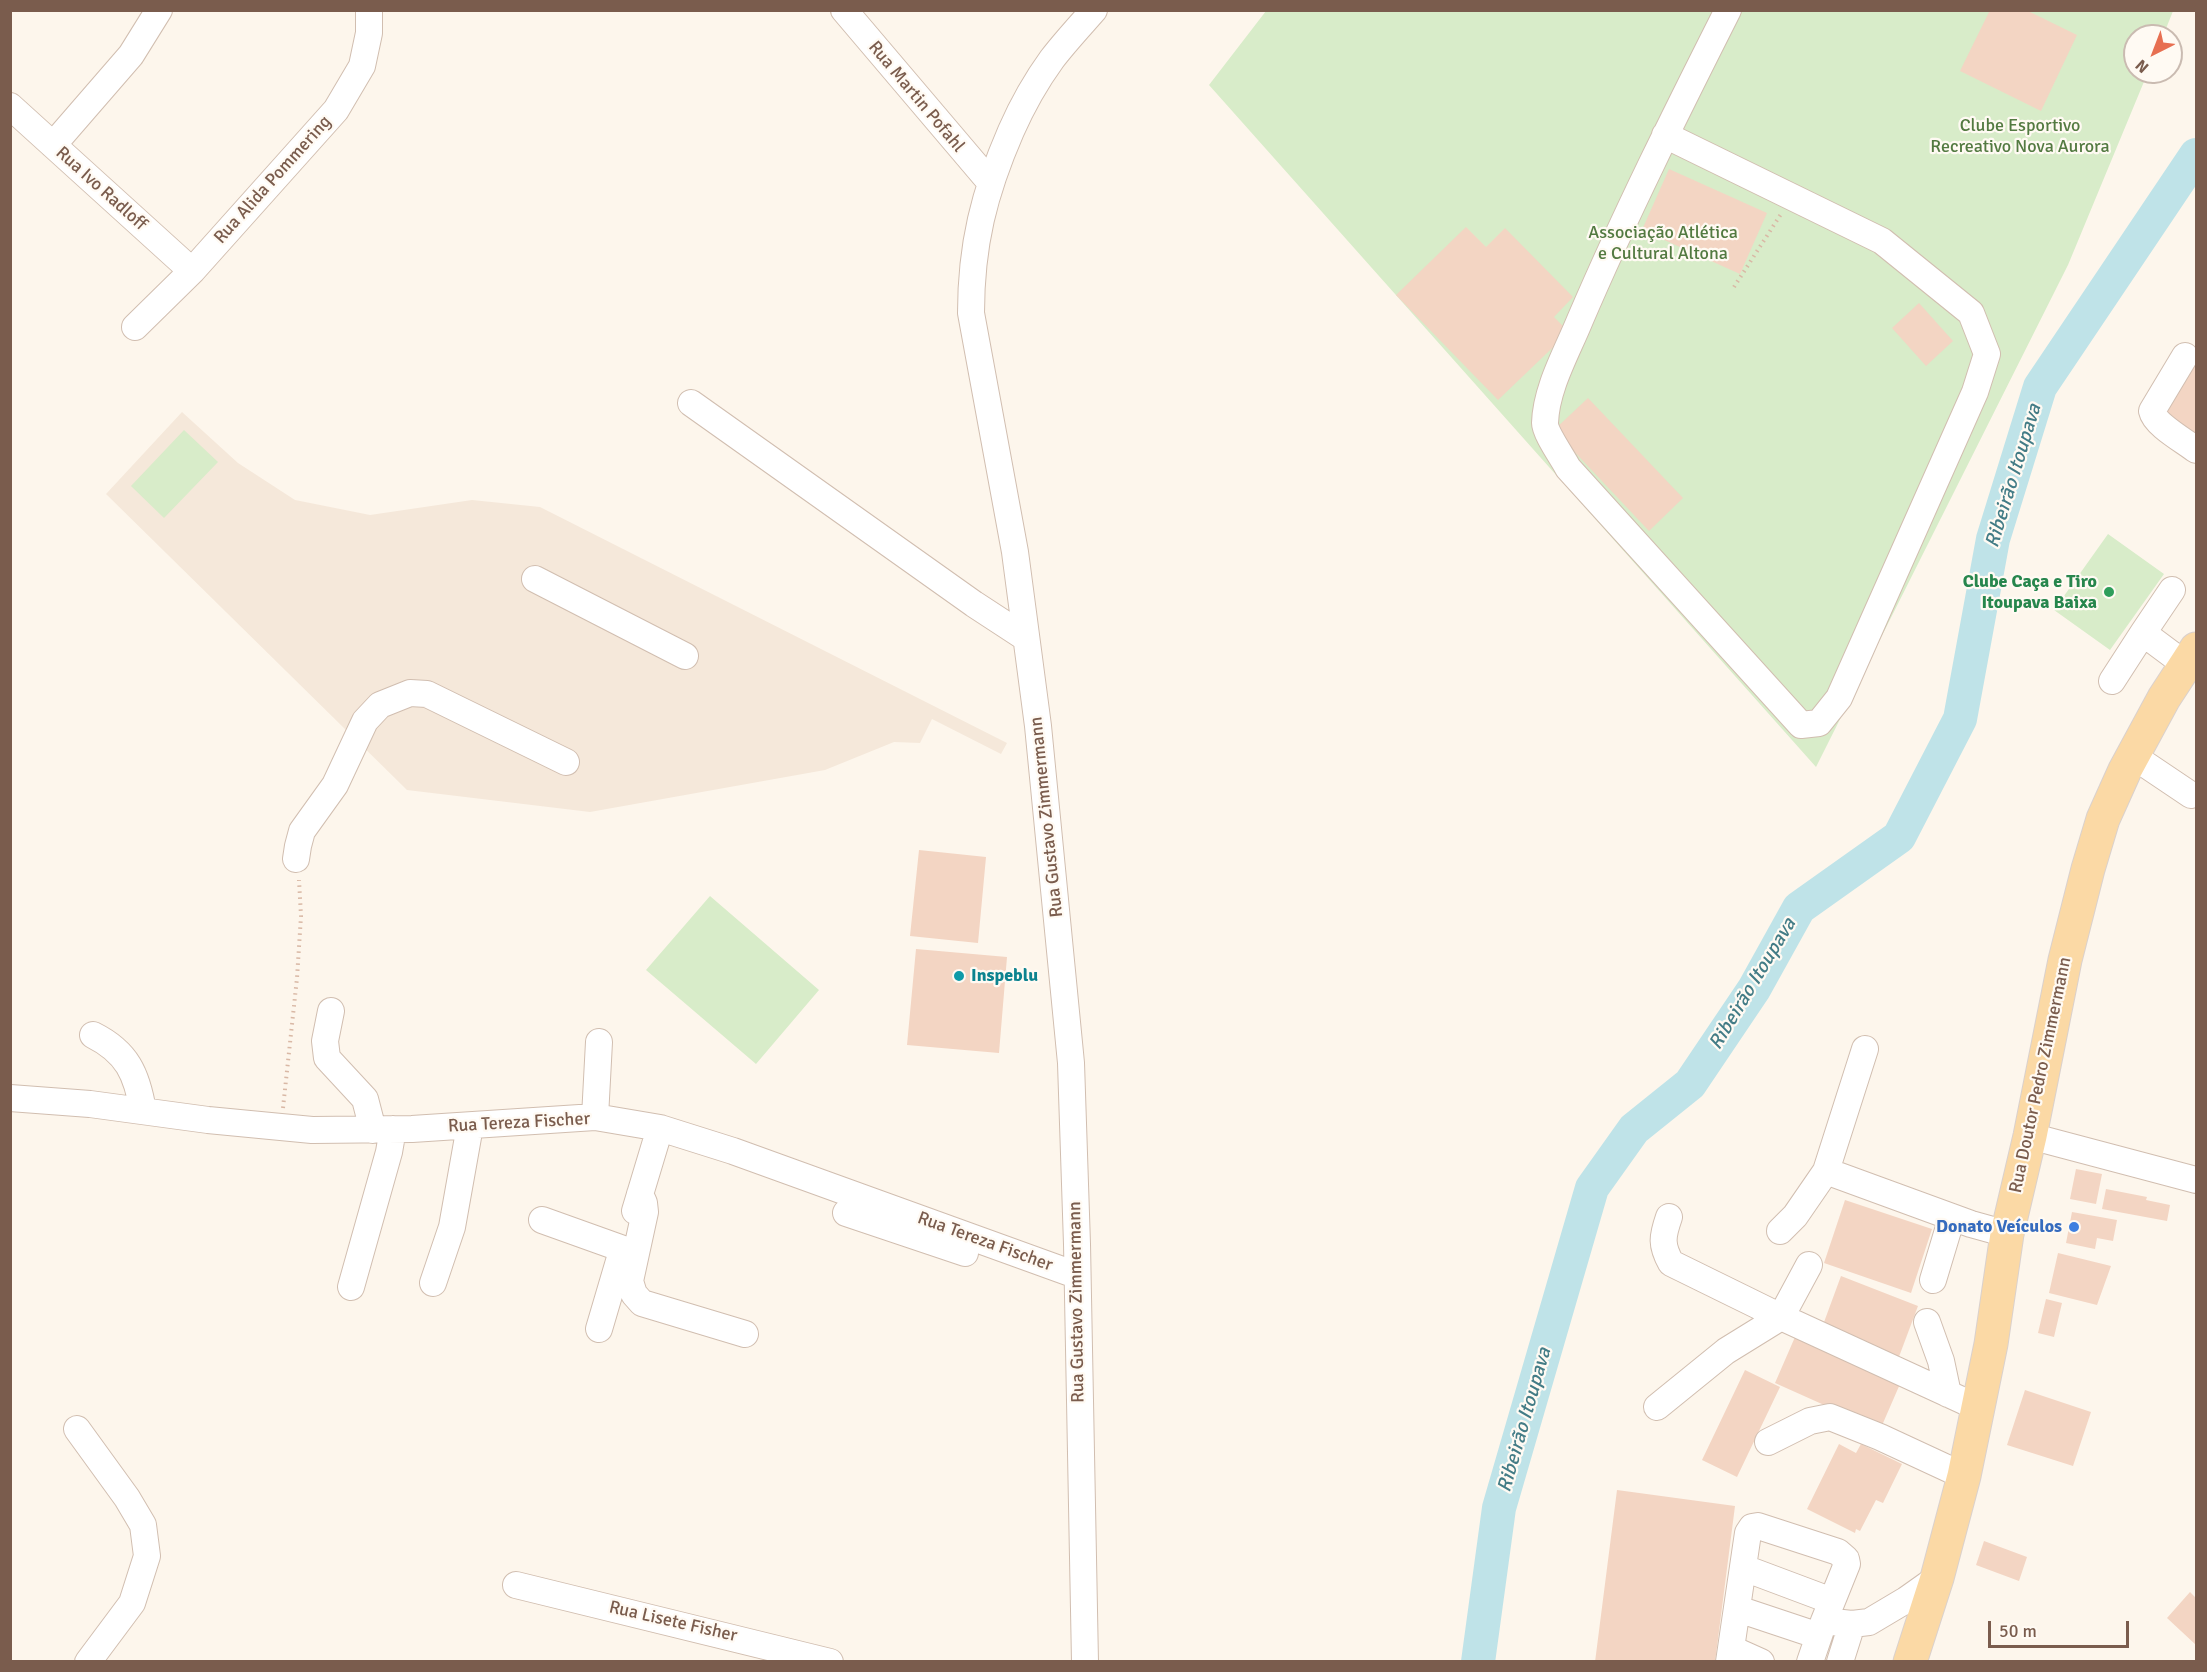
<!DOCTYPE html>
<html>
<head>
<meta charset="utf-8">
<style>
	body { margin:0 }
	#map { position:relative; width:2207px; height:1672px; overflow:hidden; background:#fdf6ec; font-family:Signika,sans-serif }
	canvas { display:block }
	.frame { position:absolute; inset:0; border:12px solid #7a5c4d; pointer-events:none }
	.north { position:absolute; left:2123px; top:24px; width:60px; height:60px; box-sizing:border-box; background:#fffaf3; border:2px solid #cabbb1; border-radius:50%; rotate:222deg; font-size:16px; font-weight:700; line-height:24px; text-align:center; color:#7a5c4d }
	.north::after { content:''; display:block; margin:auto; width:21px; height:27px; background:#e76f51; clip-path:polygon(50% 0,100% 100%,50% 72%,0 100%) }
	.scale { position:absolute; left:1988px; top:1621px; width:141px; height:27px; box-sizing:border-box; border:3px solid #7a5c4d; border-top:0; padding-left:8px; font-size:18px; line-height:21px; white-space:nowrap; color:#7a5c4d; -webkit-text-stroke:4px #fffaf3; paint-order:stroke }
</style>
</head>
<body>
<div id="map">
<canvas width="2207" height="1672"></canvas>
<div class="frame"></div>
<div class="north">N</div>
<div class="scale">50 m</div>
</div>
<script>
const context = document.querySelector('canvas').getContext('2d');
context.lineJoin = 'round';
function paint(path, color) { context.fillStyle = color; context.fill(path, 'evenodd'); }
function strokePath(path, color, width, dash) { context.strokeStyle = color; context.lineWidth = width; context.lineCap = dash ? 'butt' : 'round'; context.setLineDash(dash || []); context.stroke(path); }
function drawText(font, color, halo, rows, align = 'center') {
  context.font = font + ' Signika,sans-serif'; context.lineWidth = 4.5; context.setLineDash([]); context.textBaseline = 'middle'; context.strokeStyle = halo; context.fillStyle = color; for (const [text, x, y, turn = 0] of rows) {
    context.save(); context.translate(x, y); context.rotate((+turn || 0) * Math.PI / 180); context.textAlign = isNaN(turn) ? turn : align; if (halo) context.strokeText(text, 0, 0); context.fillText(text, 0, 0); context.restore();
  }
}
paint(new Path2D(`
	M 182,412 L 238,463 L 295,500 L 370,515 L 472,500 L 540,507 L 1007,743 L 1001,754 L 932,719 L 920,743 L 894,742 L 825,770 L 590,812 L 407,790 L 106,494 Z`), '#f5e8da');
paint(new Path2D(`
	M 1266,11 L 2173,11 L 2163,36 L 2135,36 L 2135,72 L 2148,72 L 2068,265 L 1816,767 L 1209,85 Z
	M 184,430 L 218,462 L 164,518 L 131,486 Z
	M 2108,534 L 2164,574 L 2110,650 L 2054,610 Z
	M 710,896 L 819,990 L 756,1064 L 646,970 Z`), '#d8ecc9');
strokePath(new Path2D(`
	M 1478,1662 L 1499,1508 L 1592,1188 L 1634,1129 L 1690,1084 L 1754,989 L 1799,908 L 1899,837 L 1960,719 L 1993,539 L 2040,387 L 2196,155`), '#bfe3e8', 34);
paint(new Path2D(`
	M 1990,10 L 2026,10 L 2077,35 L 2041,111 L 1960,71 Z
	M 1669,169 L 1767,213 L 1740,274 L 1642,230 Z
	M 1466,227 L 1486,247 L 1505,228 L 1573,297 L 1554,317 L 1569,332 L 1498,400 L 1396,295 Z
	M 1919,303 L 1953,341 L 1926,366 L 1892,328 Z
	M 2196,362 L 2196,441 L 2160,415 Z
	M 1588,398 L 1683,498 L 1649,531 L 1554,430 Z
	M 919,850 L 986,857 L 978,943 L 910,936 Z
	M 916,949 L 1007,957 L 999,1053 L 907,1045 Z
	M 2076,1169 L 2102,1174 L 2096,1204 L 2070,1199 Z
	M 2106,1189 L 2147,1197 L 2146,1200 L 2170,1205 L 2167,1221 L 2102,1209 Z
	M 1845,1200 L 1932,1229 L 1911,1293 L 1824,1263 Z
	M 2072,1212 L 2117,1220 L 2113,1241 L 2097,1238 L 2095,1249 L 2066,1243 Z
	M 2058,1253 L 2111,1266 L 2097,1305 L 2049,1293 Z
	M 1841,1276 L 1918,1306 L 1897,1362 L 1820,1333 Z
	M 2046,1299 L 2062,1303 L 2054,1337 L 2038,1333 Z
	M 1795,1337 L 1900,1384 L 1880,1430 L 1775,1383 Z
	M 1745,1370 L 1780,1387 L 1737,1477 L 1702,1460 Z
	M 2025,1390 L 2091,1412 L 2073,1466 L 2007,1445 Z
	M 1839,1444 L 1856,1453 L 1861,1444 L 1902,1464 L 1883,1503 L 1876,1500 L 1860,1531 L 1856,1529 L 1855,1533 L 1807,1509 Z
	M 1617,1490 L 1735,1506 L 1715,1662 L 1595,1662 Z
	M 1984,1541 L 2027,1557 L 2019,1581 L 1976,1565 Z
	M 2190,1592 L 2196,1598 L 2196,1645 L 2167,1618 Z`), '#f3d5c3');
const minor = new Path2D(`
	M 844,10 L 990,182
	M 10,106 L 192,271
	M 1665,135 L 1882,241 L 1971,313 L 1987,354 L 1975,392 L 1839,698 L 1819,723 L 1801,725 L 1568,468 C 1563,458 1545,433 1545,423 C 1546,388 1567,352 1580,320 C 1625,215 1676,113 1728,10
	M 53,145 L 131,55 L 159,10
	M 135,327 L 192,271 L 336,110 L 362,66 L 369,33 L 369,10
	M 2185,356 L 2152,411 C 2155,425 2185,441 2196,450
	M 691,403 L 974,604 L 1026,638
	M 535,579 L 685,656
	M 2143,633 L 2172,590
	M 2112,681 L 2143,633 L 2186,665
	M 2133,756 L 2191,795
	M 296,859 L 298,846 L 302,831 L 335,785 L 365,721 L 380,705 L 410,693 L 427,694 L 566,762
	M 331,1011 L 325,1041 L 327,1058 L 365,1099 L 373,1130
	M 93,1035 C 127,1052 137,1074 143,1111
	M 1865,1049 L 1826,1171 L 1971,1224 L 2007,1234
	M 10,1098 L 90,1104 L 208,1120 L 312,1130 L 412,1129 L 595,1117 L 660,1128 L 733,1151 L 1076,1275
	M 595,1117 L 599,1042
	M 2030,1136 L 2196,1180
	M 640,1194 L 644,1203 L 645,1212 L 630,1281 L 634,1294 L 642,1303 L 745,1334
	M 635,1211 L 660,1128
	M 846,1213 L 965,1253
	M 1669,1217 C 1662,1237 1661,1245 1671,1263 L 1781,1317 L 1809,1265
	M 542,1220 L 623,1249
	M 1780,1231 L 1795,1216 L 1826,1171
	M 1933,1280 L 1952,1217
	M 433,1283 L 452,1227 L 470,1126
	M 351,1287 L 389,1152 L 393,1129
	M 1927,1322 L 1941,1361 L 1948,1394
	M 599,1329 L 622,1251
	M 1657,1407 L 1726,1351 L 1781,1317 L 1979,1408
	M 77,1429 L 127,1498 L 143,1525 L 147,1556 L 132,1603 L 88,1662
	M 1768,1442 L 1810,1421 L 1830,1417 L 1880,1437 L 1964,1476
	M 1744,1568 L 1832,1601
	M 516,1585 L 830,1662
	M 1738,1609 L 1819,1636
	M 1732,1649 L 1761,1662
	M 1085,1662 L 1077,1244 L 1071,1063 L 1038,726 L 1015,552 L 971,313 C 971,245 984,193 1011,131 C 1022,106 1036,81 1052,59 C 1065,42 1080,26 1094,10
	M 1729,1662 L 1748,1533 L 1752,1527 L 1758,1526 L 1838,1552 L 1846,1559 L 1847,1564 L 1824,1621 L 1852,1624 L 1869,1622 L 1906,1600 L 1937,1578
	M 1810,1662 L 1824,1621
	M 1840,1662 L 1852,1624`);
const major = new Path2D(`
	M 1910,1662 L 1937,1578 L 1964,1476 L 1991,1344 L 2007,1234 L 2030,1136 L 2065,960 L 2088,869 L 2103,819 L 2125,770 L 2164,698 L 2196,649`);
strokePath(minor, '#d1beb0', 28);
strokePath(major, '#dad1cd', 35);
strokePath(new Path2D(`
	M 1734,287 L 1781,214
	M 283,1108 L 297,978 L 301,916 L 299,880`), '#d9b8a5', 4, [1.5, 4.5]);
strokePath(minor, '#fff', 26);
strokePath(major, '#fbd9a5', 33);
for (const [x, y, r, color] of [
	[2109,592,6,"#2e9e5b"],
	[959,976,6,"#0f9aa8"],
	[2074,1227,6,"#3f7fe0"]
]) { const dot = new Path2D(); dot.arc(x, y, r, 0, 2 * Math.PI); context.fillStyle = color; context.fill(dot); strokePath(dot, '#fffaf3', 2); }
drawText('18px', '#7a5c4d', '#fffaf3', [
	["Rua Martin Pofahl",916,97,50],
	["Rua Alida Pommering",273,180,-48],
	["Rua Ivo Radloff",101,189,42],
	["Rua Gustavo Zimmermann",1047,817,-96],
	["Rua Doutor Pedro Zimmermann",2041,1075,-78],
	["Rua Tereza Fischer",519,1123,-3],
	["Rua Tereza Fischer",985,1242,20],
	["Rua Gustavo Zimmermann",1077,1302,-91],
	["Rua Lisete Fisher",673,1622,13]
]);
drawText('18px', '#537a41', '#fffaf3', [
	["Clube Esportivo",2020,126],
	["Recreativo Nova Aurora",2020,147],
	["Associação Atlética",1663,233],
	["e Cultural Altona",1663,254]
]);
drawText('bold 18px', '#27864d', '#fffaf3', [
	["Clube Caça e Tiro",2097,582],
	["Itoupava Baixa",2097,603]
], 'right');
drawText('bold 18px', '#0d838f', '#fffaf3', [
	["Inspeblu",971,976]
], 'left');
drawText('bold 18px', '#366cbe', '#fffaf3', [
	["Donato Veículos",2062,1227]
], 'right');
drawText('italic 20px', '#437c86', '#fffaf3', [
	["Ribeirão Itoupava",2014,476,-73],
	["Ribeirão Itoupava",1753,984,-59],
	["Ribeirão Itoupava",1525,1420,-74]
]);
</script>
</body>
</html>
